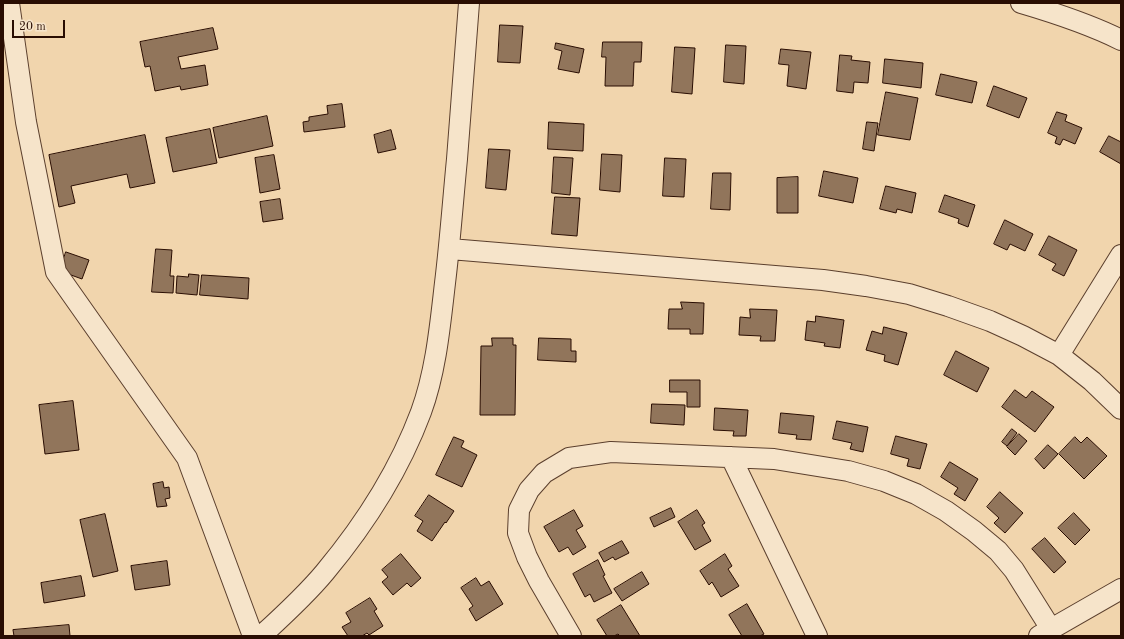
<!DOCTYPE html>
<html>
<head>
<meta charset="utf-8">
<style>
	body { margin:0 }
	#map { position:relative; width:1124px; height:639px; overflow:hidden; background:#f1d5ad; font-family:"Old Standard TT",serif }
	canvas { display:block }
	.frame { position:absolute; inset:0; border:4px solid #290d02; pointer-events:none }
	.scale { position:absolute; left:12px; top:20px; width:53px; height:18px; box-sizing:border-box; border:2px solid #290d02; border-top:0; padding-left:5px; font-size:12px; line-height:14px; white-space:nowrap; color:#290d02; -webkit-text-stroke:3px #f6e4ca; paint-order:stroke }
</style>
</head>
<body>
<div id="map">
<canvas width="1124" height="639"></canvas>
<div class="frame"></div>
<div class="scale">20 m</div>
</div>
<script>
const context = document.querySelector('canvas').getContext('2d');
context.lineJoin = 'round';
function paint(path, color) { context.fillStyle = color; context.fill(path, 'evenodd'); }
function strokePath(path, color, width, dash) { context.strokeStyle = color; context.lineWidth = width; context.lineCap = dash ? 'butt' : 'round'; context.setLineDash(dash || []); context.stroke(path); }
const building = new Path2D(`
	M 500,25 L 523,26 L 520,63 L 498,62 Z
	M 213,28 L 218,49 L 178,57 L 181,69 L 205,65 L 208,85 L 181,90 L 180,86 L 155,91 L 150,66 L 145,67 L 140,42 Z
	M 603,42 L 642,42 L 641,62 L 634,62 L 633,86 L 605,86 L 606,57 L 602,57 Z
	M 556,43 L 584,49 L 579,73 L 558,69 L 562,51 L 555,49 Z
	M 726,45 L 746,46 L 744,84 L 724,82 Z
	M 675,47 L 695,48 L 692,94 L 672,92 Z
	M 781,49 L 811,52 L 806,89 L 787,86 L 789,65 L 779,64 Z
	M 840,55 L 852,56 L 851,60 L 870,62 L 868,83 L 854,82 L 853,93 L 837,91 Z
	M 885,59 L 923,63 L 921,88 L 883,83 Z
	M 941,74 L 977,82 L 972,103 L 936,95 Z
	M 994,86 L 1027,98 L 1019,118 L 987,106 Z
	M 886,92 L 918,98 L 910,140 L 878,135 Z
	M 342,104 L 345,127 L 304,132 L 303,122 L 309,121 L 309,117 L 328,114 L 327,106 Z
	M 1057,112 L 1067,115 L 1065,121 L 1082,128 L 1075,144 L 1063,139 L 1060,145 L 1055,143 L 1057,137 L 1048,133 Z
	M 267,116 L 273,146 L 219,158 L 213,128 Z
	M 549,122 L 584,124 L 583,151 L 548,149 Z
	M 867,122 L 878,123 L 874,151 L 863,149 Z
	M 210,129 L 217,163 L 173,172 L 166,138 Z
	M 391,130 L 396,149 L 378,153 L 374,135 Z
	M 145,135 L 155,183 L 130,188 L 127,174 L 71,186 L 75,203 L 59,207 L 49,155 Z
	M 1109,136 L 1121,142 L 1121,164 L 1100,152 Z
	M 489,149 L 510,150 L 506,190 L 486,188 Z
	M 602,154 L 622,155 L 620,192 L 600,190 Z
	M 274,155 L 280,189 L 260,193 L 255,158 Z
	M 554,157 L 573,158 L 570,195 L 552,193 Z
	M 665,158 L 686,159 L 684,197 L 663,196 Z
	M 824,171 L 858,178 L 853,203 L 819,196 Z
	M 713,173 L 731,173 L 730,210 L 711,209 Z
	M 798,177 L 798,213 L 777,213 L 777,178 Z
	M 886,186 L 916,193 L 912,213 L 897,209 L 896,213 L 880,209 Z
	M 945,195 L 975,205 L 968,227 L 958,223 L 959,219 L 939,212 Z
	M 555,197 L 580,198 L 577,236 L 552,234 Z
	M 280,199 L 283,219 L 263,222 L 260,202 Z
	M 1005,220 L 1033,234 L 1025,251 L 1010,244 L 1007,250 L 994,244 Z
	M 1049,236 L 1077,250 L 1064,276 L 1052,270 L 1056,264 L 1039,255 Z
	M 156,249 L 172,250 L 170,276 L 174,276 L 173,293 L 152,292 Z
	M 66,252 L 89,260 L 82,279 L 60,271 Z
	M 189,274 L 199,275 L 197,295 L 176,293 L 177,276 L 188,277 Z
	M 202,275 L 249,278 L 248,299 L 200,295 Z
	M 681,302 L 704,303 L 703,334 L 690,334 L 690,329 L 668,329 L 669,309 L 682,309 Z
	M 750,309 L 777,310 L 775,341 L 760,341 L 761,336 L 739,335 L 740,317 L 750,318 Z
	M 816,316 L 844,320 L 840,348 L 824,346 L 825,343 L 805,340 L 807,321 L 815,322 Z
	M 884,327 L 907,333 L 898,365 L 884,361 L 885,355 L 866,350 L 872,331 L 882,334 Z
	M 492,338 L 513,338 L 513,345 L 516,345 L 515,415 L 480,415 L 481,346 L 492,346 Z
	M 539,338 L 571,339 L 571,351 L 576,351 L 576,362 L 538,360 Z
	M 956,351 L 989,368 L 977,392 L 944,375 Z
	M 670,380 L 700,380 L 700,407 L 687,407 L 687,392 L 670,392 Z
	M 1015,390 L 1026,398 L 1032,391 L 1054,407 L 1035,432 L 1002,407 Z
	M 73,401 L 79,450 L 45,454 L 39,405 Z
	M 652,404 L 685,405 L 684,425 L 651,423 Z
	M 715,408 L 748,410 L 746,436 L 733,436 L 734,431 L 714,430 Z
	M 781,413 L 814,416 L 811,440 L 796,439 L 797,435 L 779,433 Z
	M 837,421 L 868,427 L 863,452 L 850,449 L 852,443 L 833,439 Z
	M 1012,429 L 1017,433 L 1007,446 L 1002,442 Z
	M 1019,434 L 1027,441 L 1015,455 L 1007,447 Z
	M 896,436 L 927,444 L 920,469 L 907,466 L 909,459 L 891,454 Z
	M 454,437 L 464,441 L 461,447 L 477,455 L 462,487 L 436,475 Z
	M 1075,437 L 1081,443 L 1087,437 L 1107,456 L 1084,479 L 1059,454 Z
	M 1048,445 L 1058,454 L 1044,469 L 1035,459 Z
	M 950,462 L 978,479 L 965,501 L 954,494 L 958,488 L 941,477 Z
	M 163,482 L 164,488 L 169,487 L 170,498 L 165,499 L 167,506 L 157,507 L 153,484 Z
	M 1000,492 L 1023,513 L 1005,533 L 994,523 L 999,518 L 987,507 Z
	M 429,495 L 454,511 L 446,523 L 445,522 L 432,541 L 417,531 L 423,521 L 415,516 Z
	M 671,508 L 675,517 L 654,527 L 650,518 Z
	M 574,510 L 583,526 L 576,530 L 586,547 L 573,555 L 568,547 L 559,552 L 544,527 Z
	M 697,510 L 705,523 L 702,525 L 711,541 L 695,550 L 678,522 Z
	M 1074,513 L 1090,530 L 1075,545 L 1058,528 Z
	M 105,514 L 118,571 L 93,577 L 80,520 Z
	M 1045,538 L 1066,562 L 1054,573 L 1032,549 Z
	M 622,541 L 629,553 L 615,560 L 613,557 L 604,562 L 599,553 Z
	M 401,554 L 421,578 L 411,587 L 407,583 L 393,595 L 382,582 L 388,577 L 382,570 Z
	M 725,554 L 732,566 L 728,569 L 739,586 L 721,597 L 712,582 L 709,585 L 700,571 Z
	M 598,560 L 605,575 L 603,576 L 612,593 L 594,602 L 590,594 L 585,597 L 573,574 Z
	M 167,561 L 170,585 L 135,590 L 131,566 Z
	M 642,572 L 649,584 L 622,601 L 614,589 Z
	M 81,576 L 85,596 L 44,603 L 41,583 Z
	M 476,578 L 481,586 L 489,581 L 503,604 L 476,621 L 469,609 L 473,606 L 461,588 Z
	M 370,598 L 377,609 L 374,611 L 383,626 L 369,635 L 367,633 L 362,636 L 348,636 L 342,627 L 351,622 L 346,613 Z
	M 747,604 L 764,634 L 760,636 L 742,636 L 729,615 Z
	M 621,605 L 640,636 L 620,636 L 618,634 L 614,636 L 607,636 L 597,620 Z
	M 69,625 L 70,636 L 14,636 L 13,630 Z`);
paint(building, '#91755b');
strokePath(building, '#290d02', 1);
const minor = new Path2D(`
	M 9,3 L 26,122 L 56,272 L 187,458 L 253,636
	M 1021,3 C 1055,13 1089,24 1121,40
	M 450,249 L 823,280 L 866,286 L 909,294 L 948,306 L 990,321 L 1023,336 L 1059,355 L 1092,381 L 1121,409
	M 1059,355 L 1121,255
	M 731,457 L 817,636
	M 261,636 C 283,616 306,595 325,572 C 365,524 399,471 421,412 C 436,371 440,326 445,283 C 450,242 453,200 457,159 C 461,107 465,55 469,3
	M 571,636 L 539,581 L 527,557 L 518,533 L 519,510 L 529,490 L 544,473 L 569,458 L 611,452 L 774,459 L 848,471 L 884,481 L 916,494 L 946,511 L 974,531 L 998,551 L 1014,570 L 1051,629
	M 1039,636 L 1121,589`);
strokePath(minor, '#5b3f2d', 22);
strokePath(minor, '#f6e4ca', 20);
</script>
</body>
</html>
